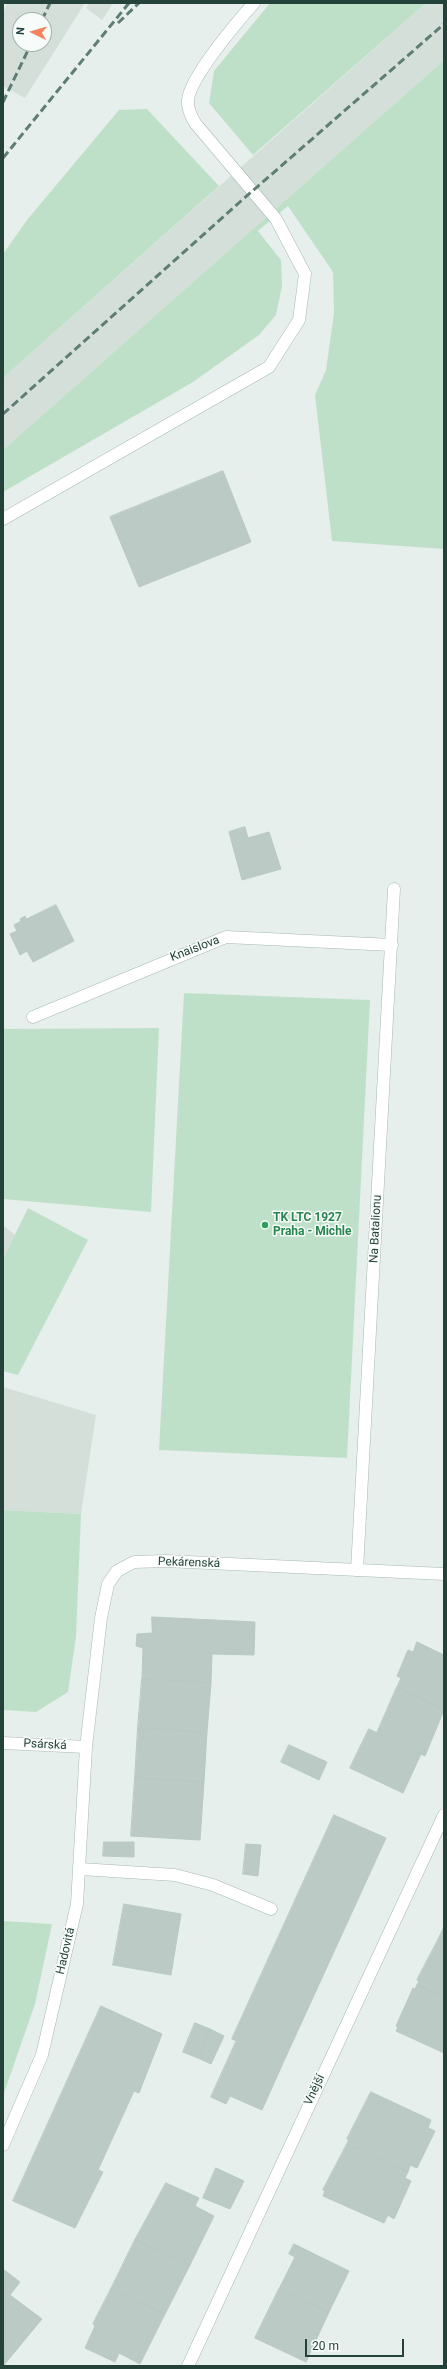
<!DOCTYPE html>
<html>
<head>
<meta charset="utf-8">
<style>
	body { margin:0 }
	#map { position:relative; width:447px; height:2369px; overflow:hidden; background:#e6efeb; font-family:Roboto,sans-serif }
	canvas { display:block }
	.frame { position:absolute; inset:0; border:4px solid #24423a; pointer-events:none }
	.north { position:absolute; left:12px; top:12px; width:40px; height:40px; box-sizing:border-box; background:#f7fbf9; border:1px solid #a3b1ad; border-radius:50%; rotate:275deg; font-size:11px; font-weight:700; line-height:16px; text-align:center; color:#24423a }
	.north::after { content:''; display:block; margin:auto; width:14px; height:18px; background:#f4845f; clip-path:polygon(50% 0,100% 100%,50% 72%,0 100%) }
	.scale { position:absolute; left:305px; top:2339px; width:99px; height:18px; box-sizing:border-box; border:2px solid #24423a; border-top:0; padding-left:5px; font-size:12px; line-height:14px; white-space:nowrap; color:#24423a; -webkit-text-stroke:3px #f7fbf9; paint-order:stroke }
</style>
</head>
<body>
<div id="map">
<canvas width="447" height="2369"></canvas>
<div class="frame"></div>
<div class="north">N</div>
<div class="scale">20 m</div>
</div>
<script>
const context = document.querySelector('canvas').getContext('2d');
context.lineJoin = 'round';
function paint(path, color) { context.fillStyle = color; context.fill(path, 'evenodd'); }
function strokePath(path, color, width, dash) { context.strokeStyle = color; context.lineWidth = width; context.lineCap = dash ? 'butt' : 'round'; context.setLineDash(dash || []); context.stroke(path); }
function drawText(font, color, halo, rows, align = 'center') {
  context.font = font + ' Roboto,sans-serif'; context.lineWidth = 3; context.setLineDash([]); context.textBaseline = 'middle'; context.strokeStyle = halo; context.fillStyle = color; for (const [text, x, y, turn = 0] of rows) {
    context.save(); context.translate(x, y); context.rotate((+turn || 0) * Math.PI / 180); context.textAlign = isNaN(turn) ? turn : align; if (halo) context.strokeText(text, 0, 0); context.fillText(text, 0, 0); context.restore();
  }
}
paint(new Path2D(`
	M 7,3 L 85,3 L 25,98 L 3,86 L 3,13 ZM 20,20 L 44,20 L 44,44 L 20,44 Z
	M 89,3 L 113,3 L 102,20 L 86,8 Z
	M 426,3 L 444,3 L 444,60 L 3,450 L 3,378 Z
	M 3,1225 L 15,1235 L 3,1259 Z
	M 3,1387 L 96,1415 L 81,1514 L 3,1510 Z`), '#d4dfda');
paint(new Path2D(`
	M 270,3 L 426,3 L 253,155 L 209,103 L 214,71 Z
	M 444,60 L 444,549 L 332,541 L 315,395 L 326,370 L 334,313 L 333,272 L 288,206 L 258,231 L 281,260 L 282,286 L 276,315 L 259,335 L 193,382 L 3,492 L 3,450 Z
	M 147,109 L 219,186 L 3,378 L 3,254 L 27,220 L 119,110 Z
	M 184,993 L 370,1000 L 347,1458 L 159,1450 Z
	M 159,1028 L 151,1212 L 3,1199 L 3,1029 Z
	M 28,1208 L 88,1240 L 18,1375 L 3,1371 L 3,1259 Z
	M 3,1510 L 81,1514 L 76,1637 L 68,1692 L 36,1712 L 3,1710 Z
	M 3,1921 L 52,1924 L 35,2004 L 3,2096 Z`), '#bfe0c8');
const building = new Path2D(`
	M 223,471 L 251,542 L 139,587 L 110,517 Z
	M 245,827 L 248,838 L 269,832 L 281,869 L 242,880 L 229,832 Z
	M 56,905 L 74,941 L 33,962 L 27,951 L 20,955 L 10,934 L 17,931 L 14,925 L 21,921 L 20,919 L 25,916 L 26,919 Z
	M 152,1617 L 255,1622 L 254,1655 L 212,1654 L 211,1683 L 142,1679 L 143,1648 L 136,1646 L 137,1634 L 152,1633 Z
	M 417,1642 L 444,1655 L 444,1710 L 397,1687 L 401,1678 L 397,1676 L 408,1650 L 413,1652 Z
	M 142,1679 L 211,1683 L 207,1732 L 138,1728 Z
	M 397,1687 L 444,1710 L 425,1756 L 377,1733 Z
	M 138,1728 L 207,1732 L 204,1782 L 135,1778 Z
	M 369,1729 L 421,1754 L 403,1793 L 350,1768 Z
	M 289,1745 L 327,1762 L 319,1780 L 281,1762 Z
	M 135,1778 L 204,1782 L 200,1840 L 131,1836 Z
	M 334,1815 L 386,1838 L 283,2063 L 232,2039 Z
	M 104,1842 L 134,1842 L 134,1857 L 103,1856 Z
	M 246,1844 L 261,1845 L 258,1876 L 243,1874 Z
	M 124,1904 L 181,1914 L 171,1975 L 113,1965 Z
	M 444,1927 L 444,1943 L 438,1940 Z
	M 438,1940 L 444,1943 L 444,1997 L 417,1985 L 419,1981 L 417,1980 Z
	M 417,1985 L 444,1997 L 444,2053 L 396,2031 L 398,2027 L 396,2026 L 413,1988 L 415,1989 Z
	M 101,2006 L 162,2034 L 139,2093 L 134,2091 L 98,2170 L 103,2172 L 75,2228 L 13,2201 Z
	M 195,2023 L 210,2029 L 198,2058 L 183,2052 Z
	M 210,2029 L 224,2036 L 211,2064 L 198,2058 Z
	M 236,2042 L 283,2063 L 262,2110 L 230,2096 L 226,2104 L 211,2097 Z
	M 371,2092 L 431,2120 L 428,2128 L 435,2131 L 417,2168 L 410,2165 L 408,2172 L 347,2144 L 349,2139 L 347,2139 Z
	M 347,2144 L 408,2172 L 405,2178 L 411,2181 L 394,2219 L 388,2215 L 384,2223 L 323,2196 L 325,2191 L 323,2190 Z
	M 216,2168 L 244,2181 L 230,2209 L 203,2198 Z
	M 166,2183 L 199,2198 L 195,2206 L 214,2216 L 190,2265 L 135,2240 Z
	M 135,2240 L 190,2265 L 165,2314 L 111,2289 Z
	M 294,2244 L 349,2271 L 329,2312 L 279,2289 L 295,2257 L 289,2254 Z
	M 3,2269 L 20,2282 L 10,2295 L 42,2319 L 4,2365 Z
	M 111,2289 L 165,2314 L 140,2364 L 119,2353 L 115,2362 L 85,2348 L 95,2326 L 93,2324 Z
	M 279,2289 L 329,2312 L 306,2362 L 255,2338 Z`);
paint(building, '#bbcac4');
strokePath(building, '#b8c9c2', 1);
const lane = new Path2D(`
	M 3,519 L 269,367 L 299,320 L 305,274 L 276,219 L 195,123 C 191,116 187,108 188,100 C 190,77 238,21 254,3
	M 33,1017 L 226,937 L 392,945
	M 357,1570 L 394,889
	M 80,1869 L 175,1875 L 213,1885 L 271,1909`);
const street = new Path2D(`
	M 3,1743 L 86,1747
	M 3,2145 L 42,2055 L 77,1904 L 86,1747 L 101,1618 L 108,1584 L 117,1571 L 134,1562 L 166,1561 L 444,1574
	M 188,2366 L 444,1815`);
strokePath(lane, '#a8b8b2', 13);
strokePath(street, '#a8b8b2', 13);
strokePath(lane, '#fff', 12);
strokePath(street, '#fff', 12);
strokePath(new Path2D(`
	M 42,20 L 50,3
	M 118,23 L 139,3
	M 3,102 L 31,44
	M 3,158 L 129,3
	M 3,414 L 241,201 L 444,24`), '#5f7d75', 3, [8, 4]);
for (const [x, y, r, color] of [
	[265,1225,4,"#2e9e5b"]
]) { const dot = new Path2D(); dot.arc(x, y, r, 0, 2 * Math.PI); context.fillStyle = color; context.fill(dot); strokePath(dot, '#f7fbf9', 1.5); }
drawText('12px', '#24423a', '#f7fbf9', [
	["Knaislova",195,949,-21],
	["Na Batalionu",376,1229,-87],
	["Pekárenská",189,1563,2],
	["Psárská",45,1745,3],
	["Hadovitá",66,1951,-77],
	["Vnější",315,2090,-65]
]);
drawText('bold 12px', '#27864d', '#f7fbf9', [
	["TK LTC 1927",273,1218],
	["Praha - Michle",273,1232]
], 'left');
</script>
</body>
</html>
